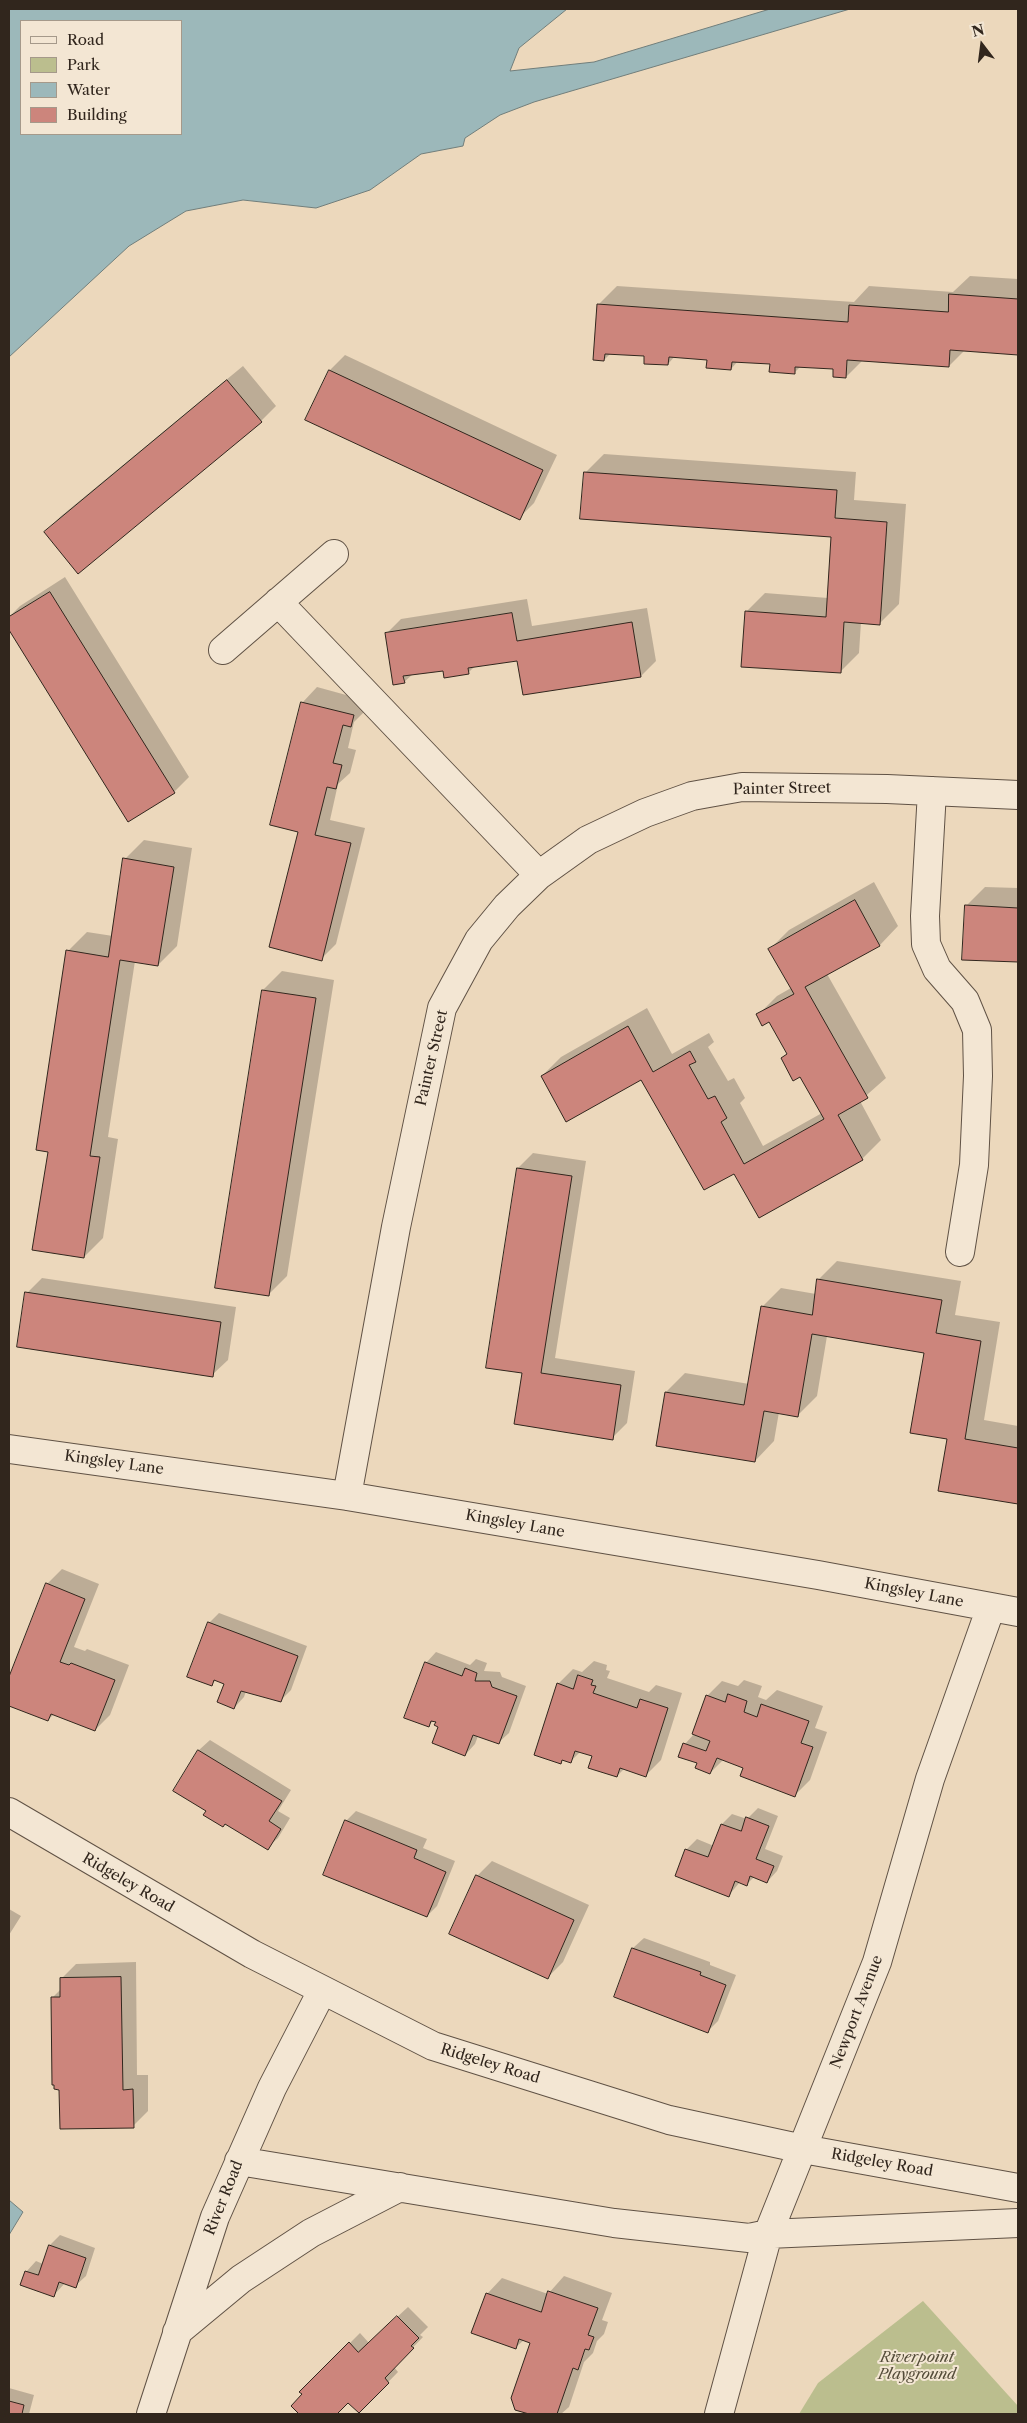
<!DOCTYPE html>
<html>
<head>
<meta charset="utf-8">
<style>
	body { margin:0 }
	#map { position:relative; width:1027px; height:2423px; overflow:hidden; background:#ecd8bc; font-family:"Libre Caslon Text",serif }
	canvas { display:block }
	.frame { position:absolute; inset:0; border:10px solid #31261d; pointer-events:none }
	.legend { position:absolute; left:20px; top:20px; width:162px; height:115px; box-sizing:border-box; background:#f3e6d3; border:1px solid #a5998a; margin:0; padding:6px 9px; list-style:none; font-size:15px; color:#31261d }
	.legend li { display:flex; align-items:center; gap:10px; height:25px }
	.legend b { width:25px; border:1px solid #a5998a }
	.north { position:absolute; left:957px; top:20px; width:50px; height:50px; -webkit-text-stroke:4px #f3e6d3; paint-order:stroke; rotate:345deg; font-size:14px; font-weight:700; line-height:20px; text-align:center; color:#31261d }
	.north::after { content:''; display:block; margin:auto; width:18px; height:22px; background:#31261d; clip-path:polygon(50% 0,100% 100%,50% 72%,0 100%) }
</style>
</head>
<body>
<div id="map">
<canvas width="1027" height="2423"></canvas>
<div class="frame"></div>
<ul class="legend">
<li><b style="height:6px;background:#f3e6d3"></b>Road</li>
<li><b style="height:14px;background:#bbbe8e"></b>Park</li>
<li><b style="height:14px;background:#9cb8ba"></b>Water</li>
<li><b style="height:14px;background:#cc857c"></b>Building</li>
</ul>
<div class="north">N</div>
</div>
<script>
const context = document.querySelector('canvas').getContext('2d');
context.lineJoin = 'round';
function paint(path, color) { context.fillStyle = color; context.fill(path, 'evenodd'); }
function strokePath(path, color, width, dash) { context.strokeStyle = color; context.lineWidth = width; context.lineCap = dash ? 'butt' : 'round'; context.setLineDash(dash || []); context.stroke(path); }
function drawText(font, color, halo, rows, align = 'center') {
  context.font = font + ' "Libre Caslon Text",serif'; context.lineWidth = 4; context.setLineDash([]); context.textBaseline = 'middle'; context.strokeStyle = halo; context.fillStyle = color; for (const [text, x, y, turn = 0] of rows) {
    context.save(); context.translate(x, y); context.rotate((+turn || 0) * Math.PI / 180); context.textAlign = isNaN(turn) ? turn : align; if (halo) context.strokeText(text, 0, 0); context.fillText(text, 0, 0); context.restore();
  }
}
paint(new Path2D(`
	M 923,2301 L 1018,2406 L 1018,2414 L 799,2414 L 818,2383 Z`), '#bbbe8e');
const water = new Path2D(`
	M 9,9 L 567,9 L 519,48 L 510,71 L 594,62 L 770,9 L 850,9 L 534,102 L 500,115 L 465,138 L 463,146 L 421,154 L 370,190 L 316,208 L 243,200 L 186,211 L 129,246 L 9,357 ZM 21,21 L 181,21 L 181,134 L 21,134 Z
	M 9,2200 L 23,2212 L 9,2235 Z`);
paint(water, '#9cb8ba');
strokePath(water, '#717e7b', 1);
paint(new Path2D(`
	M 970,276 L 1018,279 L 1018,353 L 965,350 L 949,366 L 863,360 L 846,377 L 835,368 L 801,366 L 794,373 L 771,363 L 738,361 L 731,369 L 708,359 L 675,356 L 668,364 L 646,355 L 611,353 L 604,360 L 598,305 L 617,286 L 854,302 L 869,286 L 953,292 Z
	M 345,355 L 557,455 L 534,503 L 519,518 L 307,419 L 330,370 Z
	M 243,366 L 276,406 L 261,421 L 46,532 L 60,517 Z
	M 604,454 L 856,472 L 854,500 L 906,504 L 899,604 L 880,623 L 861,622 L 859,653 L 840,672 L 746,612 L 765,593 L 828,598 L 833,536 L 585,473 Z
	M 65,577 L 189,777 L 174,792 L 128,821 L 9,628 L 9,617 L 20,606 Z
	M 527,599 L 532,626 L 647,608 L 656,661 L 641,676 L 518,659 L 475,666 L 468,673 L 444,669 L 413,674 L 404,682 L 386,634 L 401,619 Z
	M 317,687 L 368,701 L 366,710 L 354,722 L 348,748 L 356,750 L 350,773 L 338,784 L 330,820 L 365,828 L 336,944 L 321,959 L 299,831 L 302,703 Z
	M 144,840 L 192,848 L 177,946 L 158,965 L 135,961 L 108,1137 L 118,1139 L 103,1238 L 84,1257 L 49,1151 L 68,951 L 87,932 L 113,936 L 125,859 Z
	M 874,882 L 898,926 L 880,945 L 827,974 L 886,1078 L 860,1101 L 881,1140 L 862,1159 L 734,1172 L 642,1078 L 542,1076 L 561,1057 L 647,1008 L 672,1054 L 709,1033 L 714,1042 L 708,1047 L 728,1081 L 734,1078 L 745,1098 L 740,1103 L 763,1146 L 822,1113 L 801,1075 L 782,1058 L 788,1053 L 770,1020 L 758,1015 L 777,996 L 791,988 L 770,949 L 789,930 Z
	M 985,887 L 1018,888 L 1018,961 L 963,959 L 966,906 Z
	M 282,971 L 334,980 L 287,1276 L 268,1295 L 263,990 Z
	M 533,1153 L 586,1161 L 555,1358 L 635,1371 L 627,1423 L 612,1438 L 523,1372 L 518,1168 Z
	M 837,1261 L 961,1281 L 955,1315 L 1000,1322 L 984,1420 L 1018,1426 L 1018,1503 L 940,1490 L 948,1438 L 925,1352 L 827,1336 L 817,1396 L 798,1415 L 779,1412 L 774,1441 L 755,1461 L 666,1392 L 685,1373 L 749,1384 L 762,1307 L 781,1288 L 816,1294 L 818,1280 Z
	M 42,1278 L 236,1307 L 228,1360 L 212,1375 L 27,1293 Z
	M 62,1569 L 99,1584 L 74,1647 L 85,1651 L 87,1649 L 129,1665 L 110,1715 L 95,1730 L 54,1714 L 48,1720 L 9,1705 L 9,1680 L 47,1584 Z
	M 219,1613 L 307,1646 L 291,1690 L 281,1700 L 246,1691 L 244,1697 L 234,1708 L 226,1683 L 216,1680 L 211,1685 L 209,1623 Z
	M 436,1652 L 470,1665 L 476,1659 L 487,1663 L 484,1671 L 500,1672 L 502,1677 L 526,1686 L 509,1733 L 498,1743 L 478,1736 L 475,1744 L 465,1755 L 437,1722 L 434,1720 L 429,1725 L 426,1663 Z
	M 594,1661 L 607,1665 L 606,1670 L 610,1671 L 607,1678 L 649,1692 L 656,1685 L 682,1693 L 661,1760 L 646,1775 L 625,1768 L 617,1776 L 594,1755 L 581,1751 L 571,1761 L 563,1759 L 560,1762 L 558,1684 L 573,1669 L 582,1672 Z
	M 744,1680 L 762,1686 L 758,1697 L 766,1700 L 777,1690 L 823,1706 L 815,1728 L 827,1732 L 810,1780 L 795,1795 L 745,1767 L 724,1759 L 710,1773 L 698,1763 L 685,1744 L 694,1734 L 707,1696 L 722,1681 L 738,1686 Z
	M 210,1740 L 291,1790 L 278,1811 L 290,1818 L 278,1838 L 267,1848 L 175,1790 L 199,1750 Z
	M 758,1808 L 778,1816 L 765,1849 L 783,1856 L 777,1871 L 767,1882 L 754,1877 L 746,1885 L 740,1882 L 729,1895 L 686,1850 L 697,1839 L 714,1846 L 722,1824 L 732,1814 L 747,1819 Z
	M 356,1811 L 427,1839 L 423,1848 L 455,1861 L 437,1906 L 427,1916 L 346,1821 Z
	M 492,1861 L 589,1905 L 563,1962 L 548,1977 L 477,1876 Z
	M 9,1909 L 21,1916 L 9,1935 Z
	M 644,1938 L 710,1962 L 710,1965 L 736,1975 L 718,2021 L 707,2032 L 633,1948 Z
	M 136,1962 L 137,2075 L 148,2075 L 148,2111 L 133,2126 L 56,2084 L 52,1998 L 61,1989 L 61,1979 L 76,1964 Z
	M 60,2235 L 95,2248 L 86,2276 L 75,2286 L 65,2283 L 54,2295 L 26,2272 L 36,2261 L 43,2264 L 50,2245 Z
	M 564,2276 L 612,2293 L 602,2320 L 608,2322 L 604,2334 L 597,2341 L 593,2353 L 584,2362 L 569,2407 L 561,2414 L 532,2414 L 516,2409 L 531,2342 L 524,2340 L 516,2347 L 487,2294 L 502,2278 L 548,2294 Z
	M 408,2307 L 428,2327 L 420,2335 L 423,2337 L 394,2367 L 398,2372 L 359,2412 L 348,2401 L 335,2414 L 301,2414 L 293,2406 L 303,2394 L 301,2392 L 360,2333 L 369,2343 Z
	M 9,2388 L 34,2395 L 29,2414 L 9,2414 Z`), '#0003');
const building = new Path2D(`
	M 949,294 L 1018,299 L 1018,355 L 950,350 L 949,367 L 847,360 L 846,378 L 833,377 L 833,369 L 795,367 L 795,374 L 769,372 L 770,364 L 732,362 L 731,370 L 706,368 L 707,360 L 669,357 L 668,365 L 644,364 L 644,356 L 605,354 L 604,361 L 593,360 L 597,304 L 848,322 L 849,305 L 948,312 Z
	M 329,370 L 543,470 L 520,520 L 305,420 Z
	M 227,380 L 262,422 L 78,574 L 44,532 Z
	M 584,472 L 837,490 L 835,518 L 887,522 L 880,625 L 844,622 L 841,673 L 741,667 L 745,611 L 826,617 L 831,537 L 580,519 Z
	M 50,592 L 175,793 L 128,822 L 9,630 L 9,617 Z
	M 512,613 L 517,641 L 632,622 L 641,677 L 523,695 L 517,661 L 468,668 L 469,674 L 444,678 L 443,671 L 403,676 L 405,683 L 393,685 L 385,633 Z
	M 301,702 L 354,715 L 351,727 L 343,725 L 333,763 L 342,765 L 336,789 L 327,787 L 315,835 L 351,843 L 322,961 L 269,947 L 298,832 L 270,825 Z
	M 123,858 L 174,867 L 158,966 L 120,960 L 90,1156 L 100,1157 L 84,1258 L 32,1250 L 48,1152 L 36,1150 L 66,950 L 108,957 Z
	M 855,900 L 880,946 L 805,987 L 868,1098 L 838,1115 L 863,1160 L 759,1218 L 734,1174 L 704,1190 L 641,1080 L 566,1122 L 541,1076 L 628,1026 L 653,1072 L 690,1051 L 696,1062 L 689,1065 L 708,1099 L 715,1096 L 727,1118 L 721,1122 L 744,1164 L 824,1119 L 800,1077 L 793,1081 L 781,1058 L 787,1054 L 769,1022 L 762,1026 L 756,1014 L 794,994 L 768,949 Z
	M 965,905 L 1018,908 L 1018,962 L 962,960 Z
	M 262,990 L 316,998 L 269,1296 L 215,1288 Z
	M 517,1168 L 572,1176 L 541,1373 L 621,1385 L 613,1440 L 514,1424 L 522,1373 L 486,1368 Z
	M 817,1279 L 942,1300 L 936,1333 L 981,1341 L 965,1439 L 1018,1448 L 1018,1504 L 938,1491 L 947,1439 L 910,1433 L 924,1353 L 812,1334 L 798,1417 L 764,1411 L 755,1462 L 656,1446 L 665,1392 L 744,1405 L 761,1306 L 812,1315 Z
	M 25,1292 L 221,1322 L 213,1377 L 17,1347 Z
	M 46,1583 L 85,1599 L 60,1662 L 69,1665 L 71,1663 L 115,1680 L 95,1731 L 51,1714 L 48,1721 L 9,1706 L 9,1677 Z
	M 208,1622 L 298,1656 L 281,1702 L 241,1691 L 234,1709 L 217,1702 L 224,1684 L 214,1680 L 212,1686 L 187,1677 Z
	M 425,1662 L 462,1676 L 465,1668 L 477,1673 L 475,1681 L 490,1681 L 492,1687 L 517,1696 L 499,1744 L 473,1735 L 465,1756 L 432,1743 L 438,1727 L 434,1725 L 436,1722 L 431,1721 L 429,1727 L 404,1718 Z
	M 578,1675 L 593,1680 L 591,1685 L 596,1686 L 593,1693 L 637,1708 L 640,1699 L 668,1708 L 646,1777 L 620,1768 L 617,1777 L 588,1768 L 592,1756 L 575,1751 L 571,1763 L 562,1760 L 561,1764 L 534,1755 L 557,1683 L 573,1689 Z
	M 728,1694 L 747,1701 L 744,1712 L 757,1717 L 761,1704 L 809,1721 L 801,1743 L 813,1747 L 795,1797 L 740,1776 L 743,1768 L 717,1758 L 710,1774 L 695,1768 L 697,1763 L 678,1757 L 683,1743 L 706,1751 L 710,1741 L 692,1734 L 706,1695 L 725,1702 Z
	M 198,1750 L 282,1801 L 269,1821 L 281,1829 L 268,1850 L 225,1824 L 223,1827 L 203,1815 L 206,1811 L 173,1791 Z
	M 746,1817 L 769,1826 L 756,1859 L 774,1866 L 767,1883 L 750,1876 L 747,1886 L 735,1881 L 729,1897 L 675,1876 L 685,1849 L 708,1857 L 721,1824 L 741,1831 Z
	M 345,1820 L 417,1850 L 414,1858 L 446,1872 L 427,1917 L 323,1875 Z
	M 476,1875 L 574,1920 L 548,1979 L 449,1934 Z
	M 632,1948 L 701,1972 L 700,1975 L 726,1985 L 708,2033 L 614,1997 Z
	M 121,1977 L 123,2090 L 133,2089 L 134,2128 L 60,2129 L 59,2090 L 54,2089 L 54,2085 L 52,2085 L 51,1997 L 60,1997 L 60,1978 Z
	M 49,2245 L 86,2258 L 76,2288 L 59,2282 L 54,2297 L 20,2285 L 25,2271 L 38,2275 Z
	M 548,2291 L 598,2308 L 588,2335 L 594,2337 L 589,2350 L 585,2349 L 578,2370 L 573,2368 L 557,2414 L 529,2414 L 515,2410 L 511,2398 L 530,2343 L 519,2339 L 516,2349 L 471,2333 L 486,2293 L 541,2312 Z
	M 397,2316 L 419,2338 L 411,2346 L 414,2348 L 385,2378 L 389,2383 L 359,2413 L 348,2403 L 337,2414 L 299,2414 L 291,2406 L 302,2394 L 299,2392 L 349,2342 L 358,2352 Z
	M 9,2401 L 24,2405 L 22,2414 L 9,2414 Z`);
paint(building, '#cc857c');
strokePath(building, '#31261d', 1);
const minor = new Path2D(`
	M 278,602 L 539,875
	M 223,650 L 334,554
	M 932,791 L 925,916 L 926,944 L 937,969 L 965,1001 L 977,1030 L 978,1076 L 974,1165 L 960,1252
	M 9,1449 L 347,1496 L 818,1575 L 1018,1612
	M 347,1496 L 396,1227 L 442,1008 L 479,940 L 507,906 L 539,875 L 588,840 L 645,813 L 692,796 L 742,787 L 887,789 L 1018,795
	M 9,1812 L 252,1954 L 433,2046 L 669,2120 L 803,2149 L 1018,2188
	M 239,2161 L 614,2223 L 749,2238 L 768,2234 L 1018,2223
	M 177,2332 L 241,2279 L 311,2233 L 400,2187
	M 151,2414 L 215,2217 L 272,2088 L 322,1991
	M 719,2414 L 768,2234 L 877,1962 L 930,1779 L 991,1607`);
strokePath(minor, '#605245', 30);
strokePath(minor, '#f3e6d3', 28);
drawText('15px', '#31261d', '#f3e6d3', [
	["Painter Street",782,789,-1],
	["Painter Street",432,1058,-77],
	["Kingsley Lane",114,1463,8],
	["Kingsley Lane",515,1524,10],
	["Kingsley Lane",914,1593,11],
	["Ridgeley Road",128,1883,30],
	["Newport Avenue",857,2012,-69],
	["Ridgeley Road",490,2064,17],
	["Ridgeley Road",882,2163,10],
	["River Road",224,2198,-68]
]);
drawText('italic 15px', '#544c39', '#f3e6d3', [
	["Riverpoint",917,2358],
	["Playground",917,2375]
]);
</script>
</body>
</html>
